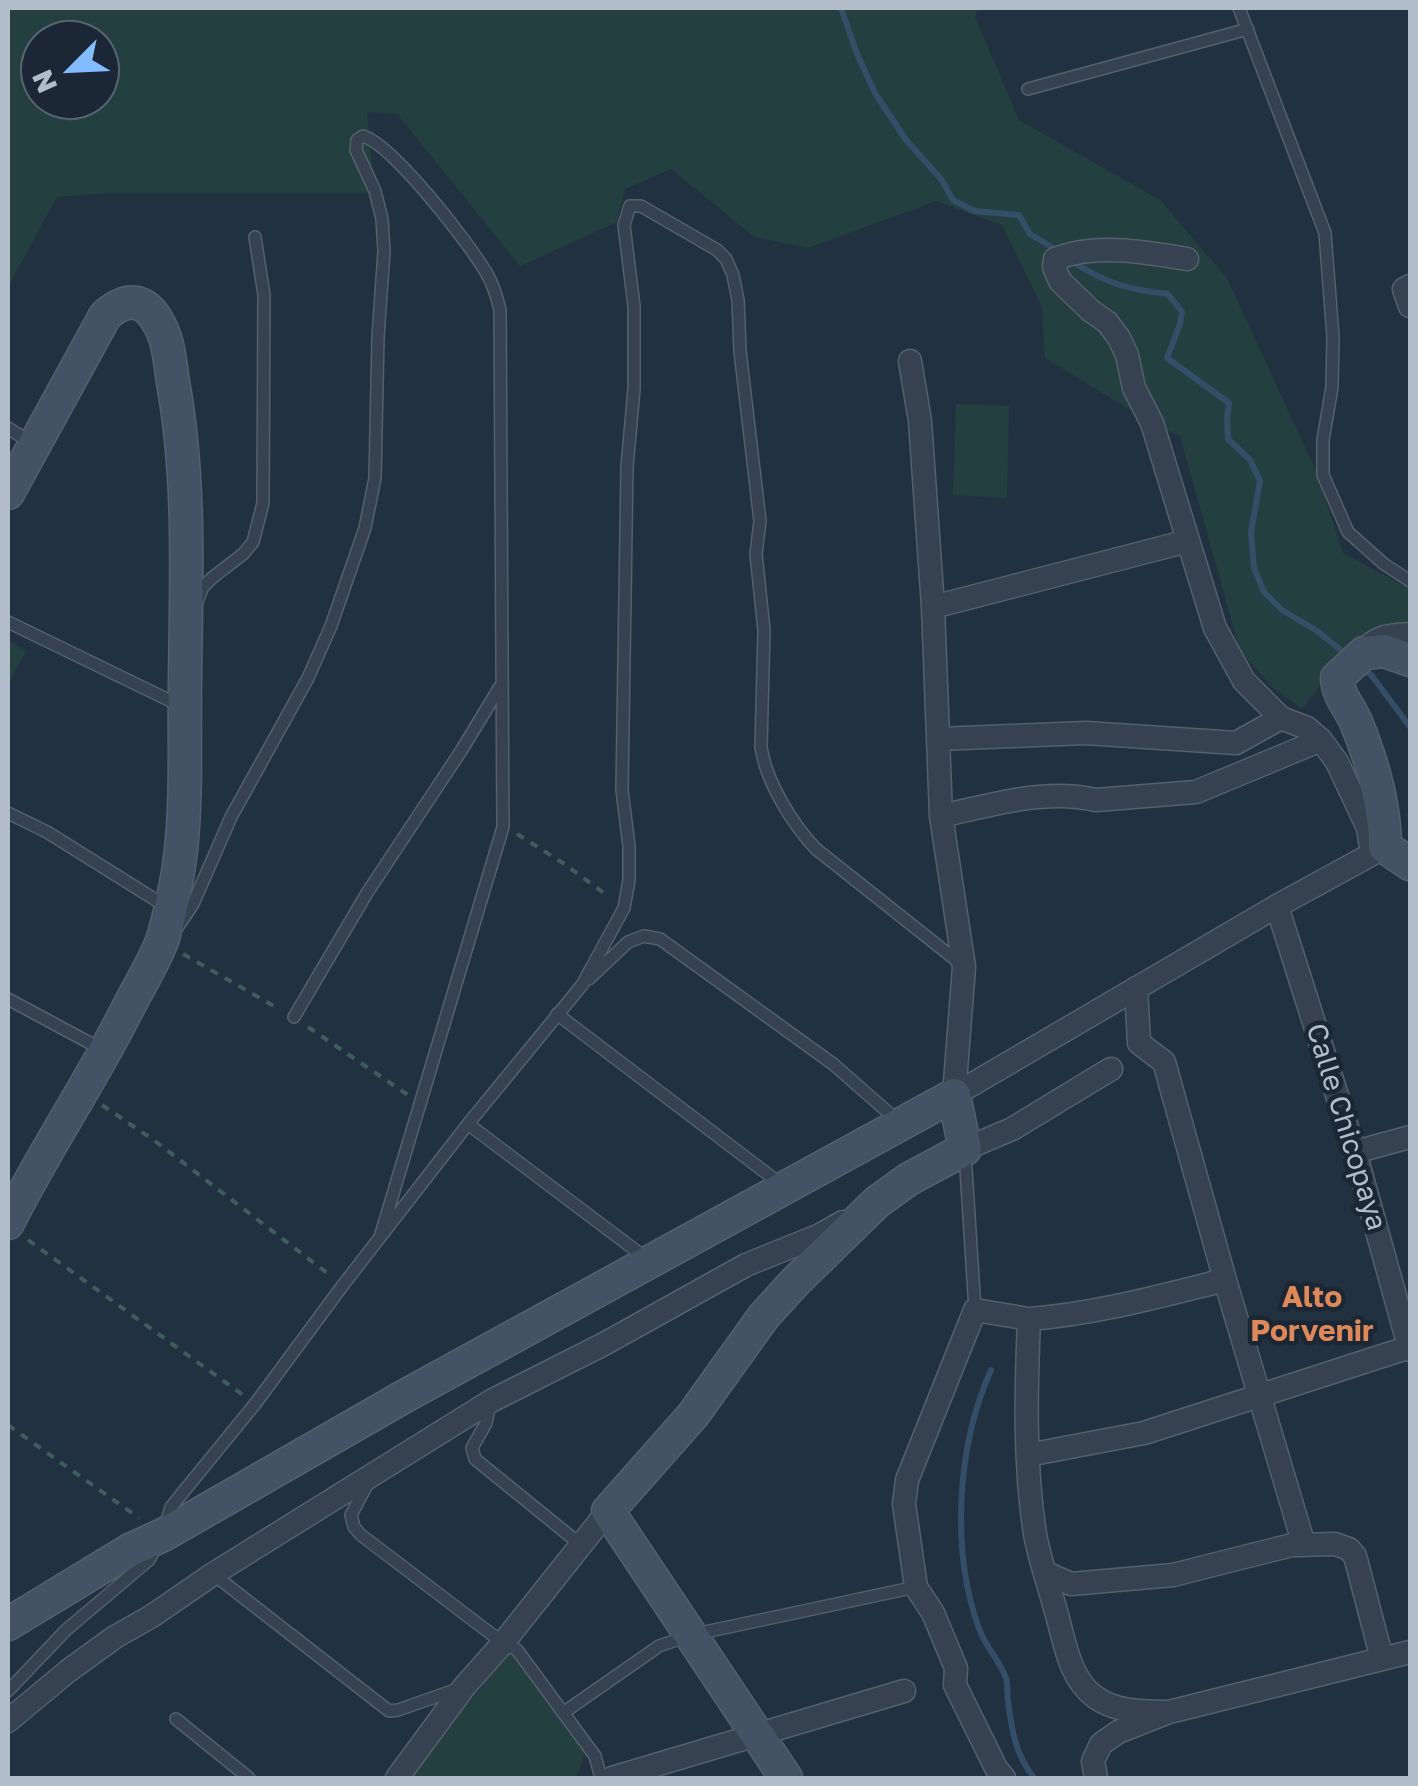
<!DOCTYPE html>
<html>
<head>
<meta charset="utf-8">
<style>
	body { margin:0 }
	#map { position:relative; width:1418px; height:1786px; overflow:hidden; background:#223140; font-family:"Golos Text",sans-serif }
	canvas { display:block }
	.frame { position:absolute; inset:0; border:10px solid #b2bdca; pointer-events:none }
	.north { position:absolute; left:20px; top:20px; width:100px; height:100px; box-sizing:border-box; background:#1b2734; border:2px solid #576370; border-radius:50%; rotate:246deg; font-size:28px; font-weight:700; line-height:40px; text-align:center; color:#b2bdca }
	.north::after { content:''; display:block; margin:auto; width:35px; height:45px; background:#82bcff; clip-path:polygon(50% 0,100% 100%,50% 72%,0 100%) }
</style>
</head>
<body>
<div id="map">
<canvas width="1418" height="1786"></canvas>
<div class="frame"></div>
<div class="north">N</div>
</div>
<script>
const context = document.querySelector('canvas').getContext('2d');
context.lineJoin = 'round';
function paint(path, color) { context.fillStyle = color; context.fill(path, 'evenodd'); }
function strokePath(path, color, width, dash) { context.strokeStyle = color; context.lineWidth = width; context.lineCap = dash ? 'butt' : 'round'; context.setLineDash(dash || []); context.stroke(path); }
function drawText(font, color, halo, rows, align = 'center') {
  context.font = font + ' "Golos Text",sans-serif'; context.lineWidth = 9; context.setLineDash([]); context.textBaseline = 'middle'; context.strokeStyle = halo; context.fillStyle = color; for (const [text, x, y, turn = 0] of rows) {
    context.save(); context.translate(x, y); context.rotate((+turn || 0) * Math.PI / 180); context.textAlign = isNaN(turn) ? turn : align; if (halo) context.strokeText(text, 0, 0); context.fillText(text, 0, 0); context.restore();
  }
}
paint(new Path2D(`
	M 8,8 L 979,8 L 975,17 L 1019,120 L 1160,200 L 1227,278 L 1317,473 L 1343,553 L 1410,589 L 1410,629 L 1358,638 L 1302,709 L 1273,688 L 1240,651 L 1180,436 L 1148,421 L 1045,358 L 1042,307 L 1002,225 L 936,201 L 808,248 L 754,237 L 671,169 L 625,189 L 617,222 L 520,266 L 397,114 L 367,112 L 374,193 L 110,193 L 57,197 L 8,287 ZM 40,40 L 100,40 L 100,100 L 40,100 Z
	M 956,404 L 1009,406 L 1007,498 L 953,495 Z
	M 8,640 L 26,651 L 8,685 Z
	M 510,1652 L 584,1753 L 581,1767 L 575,1778 L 407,1778 Z`), '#243f40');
strokePath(new Path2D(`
	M 841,8 L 857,54 L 875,93 L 906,140 L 941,179 L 953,200 L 974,211 L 1019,215 L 1030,234 L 1058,251
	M 1072,261 C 1104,283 1130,290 1168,294 L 1182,312 L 1180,324 L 1167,358 L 1229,403 L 1227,419 L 1228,439 L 1250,460 L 1260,481 L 1251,532 L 1254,568 L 1264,592 L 1282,610 L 1317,631 L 1346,654
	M 1364,669 L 1372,676 L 1410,727
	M 991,1370 C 957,1446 950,1552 980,1631 C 986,1647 1000,1661 1006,1678 C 1008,1684 1007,1694 1008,1701 C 1012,1731 1015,1754 1034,1778`), '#344e68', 6);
const lane = new Path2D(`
	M 1239,8 L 1325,233 L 1333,337 L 1332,387 L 1323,440 L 1323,475 L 1348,532 L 1384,564 L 1410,581
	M 1028,89 L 1248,29
	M 8,428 L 30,442
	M 197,601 L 203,587 L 212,578 L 243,554 L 253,542 L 263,503 L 264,295 L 255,237
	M 8,622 L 181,706
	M 8,813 L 47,832 L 167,907
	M 179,925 L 193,904 L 231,817 L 308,678 L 331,626 L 365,528 L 375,478 L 378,337 L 384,251 L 382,219 L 375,191 L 356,150 L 357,140 L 363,136 C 393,145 470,244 487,274 C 494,286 497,297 500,310 L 503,827 L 381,1234
	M 589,979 L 628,942 L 644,936 L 660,939 L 833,1064 L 898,1121
	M 8,999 L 101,1049
	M 557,1014 L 782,1185
	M 294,1017 L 367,893 L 461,751 L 501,685
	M 468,1124 L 647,1259
	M 965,1153 L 975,1310
	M 490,1404 L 486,1423 L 472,1448 L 475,1459 L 581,1545
	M 367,1485 L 351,1515 L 354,1527 L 361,1535 L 503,1643 L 517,1650 L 595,1756 L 601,1778
	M 166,1524 L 171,1507 L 255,1404 L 343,1285 L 468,1124 L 582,985 L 624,908 L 629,880 L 629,846 L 622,790 L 627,467 L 634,389 L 634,306 L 624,225 L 630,206 L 641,206 L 717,250 L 726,259 L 733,275 L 738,300 L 740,351 L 760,521 L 756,554 L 764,630 L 761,747 C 766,781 792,824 816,849 L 961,964
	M 213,1574 L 389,1711 L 398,1710 L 458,1689
	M 8,1691 L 66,1630 L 149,1560 L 157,1545
	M 563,1713 L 659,1646 L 691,1635 L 916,1587
	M 176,1719 L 249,1778`);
const street = new Path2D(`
	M 1187,259 C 1145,252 1095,243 1055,259 L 1054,267 L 1060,281 L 1091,311 L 1107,322 L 1119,338 L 1127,355 L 1134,388 L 1152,423 L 1215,628 L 1244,681 L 1281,718 L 1307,728 L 1321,740 L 1337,762 L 1368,828 L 1372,853
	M 1410,286 L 1404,289 L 1410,306
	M 910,361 L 920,421 L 933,607 L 941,816 L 964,967 L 954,1095
	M 933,607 L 1188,541
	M 1365,651 C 1376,635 1392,635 1410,634
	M 938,739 L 1086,733 L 1236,743 L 1281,718
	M 941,816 C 992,805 1044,788 1096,800 L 1196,792 L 1321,740
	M 1277,906 L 1355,1152 L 1410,1350
	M 1136,988 L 1139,1043 L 1164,1062 L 1225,1280 L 1304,1545
	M 954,1095 L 1277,906 L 1385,847
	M 965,1149 L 1012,1129 L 1111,1069
	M 1355,1152 L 1410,1137
	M 1029,1319 C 1096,1314 1160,1296 1225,1280
	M 1028,1455 L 1144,1433 L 1410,1347
	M 1046,1573 L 1071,1584 L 1173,1575 L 1292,1545 L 1335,1544 L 1349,1549 L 1355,1556 L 1382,1659
	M 8,1721 L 68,1671 L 115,1637 L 152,1616 L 213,1574 L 491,1401 L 604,1344 L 746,1265 L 820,1235 L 843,1222
	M 397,1778 L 464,1687 L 503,1643 L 608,1511
	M 612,1778 L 904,1691
	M 1004,1778 L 996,1768 L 955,1685 L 956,1668 L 933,1613 L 916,1587 L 904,1504 L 907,1480 L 975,1310 L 1029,1319 C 1026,1390 1024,1463 1035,1534 C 1040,1561 1050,1589 1057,1615 C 1065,1644 1070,1679 1095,1697 C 1117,1713 1144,1711 1169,1712
	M 1096,1778 L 1093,1761 L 1101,1744 L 1118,1732 L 1169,1712 L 1410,1652`);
const secondary = new Path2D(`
	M 8,493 L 105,316 C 126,297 145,297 159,324 C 169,341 170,363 173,382 C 191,482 186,582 185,683 C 184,739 187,794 181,850 C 178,879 171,910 163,938 C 155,961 140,984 129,1006 C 92,1080 45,1149 8,1223
	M 1410,660 L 1384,651 L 1364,653 L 1337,678 C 1338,696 1349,706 1356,722 C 1372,761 1385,805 1385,847 L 1410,864
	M 8,1624 L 130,1550 L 163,1535 L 405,1396 L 954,1095 L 965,1149 L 909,1179 L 877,1202 L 795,1282 L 764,1316 L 693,1415 L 608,1511 L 786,1778`);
strokePath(lane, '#54606d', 14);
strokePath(street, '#54606d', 25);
strokePath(secondary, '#54606d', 35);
strokePath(new Path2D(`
	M 517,834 L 563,863 L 608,896
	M 183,954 L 279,1009
	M 308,1027 L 408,1095
	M 102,1105 L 155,1141 L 331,1276
	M 28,1240 L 243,1395
	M 8,1425 L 139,1518`), '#425c5d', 4, [8, 8]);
strokePath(lane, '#36424f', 11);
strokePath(street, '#36424f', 22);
strokePath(secondary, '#445263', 32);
drawText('28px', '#b2bdca', '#1b2734', [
	["Calle Chicopaya",1346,1127,73]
]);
drawText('bold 30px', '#dd895a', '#1b2734', [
	["Alto",1312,1297],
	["Porvenir",1312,1331]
]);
</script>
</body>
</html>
